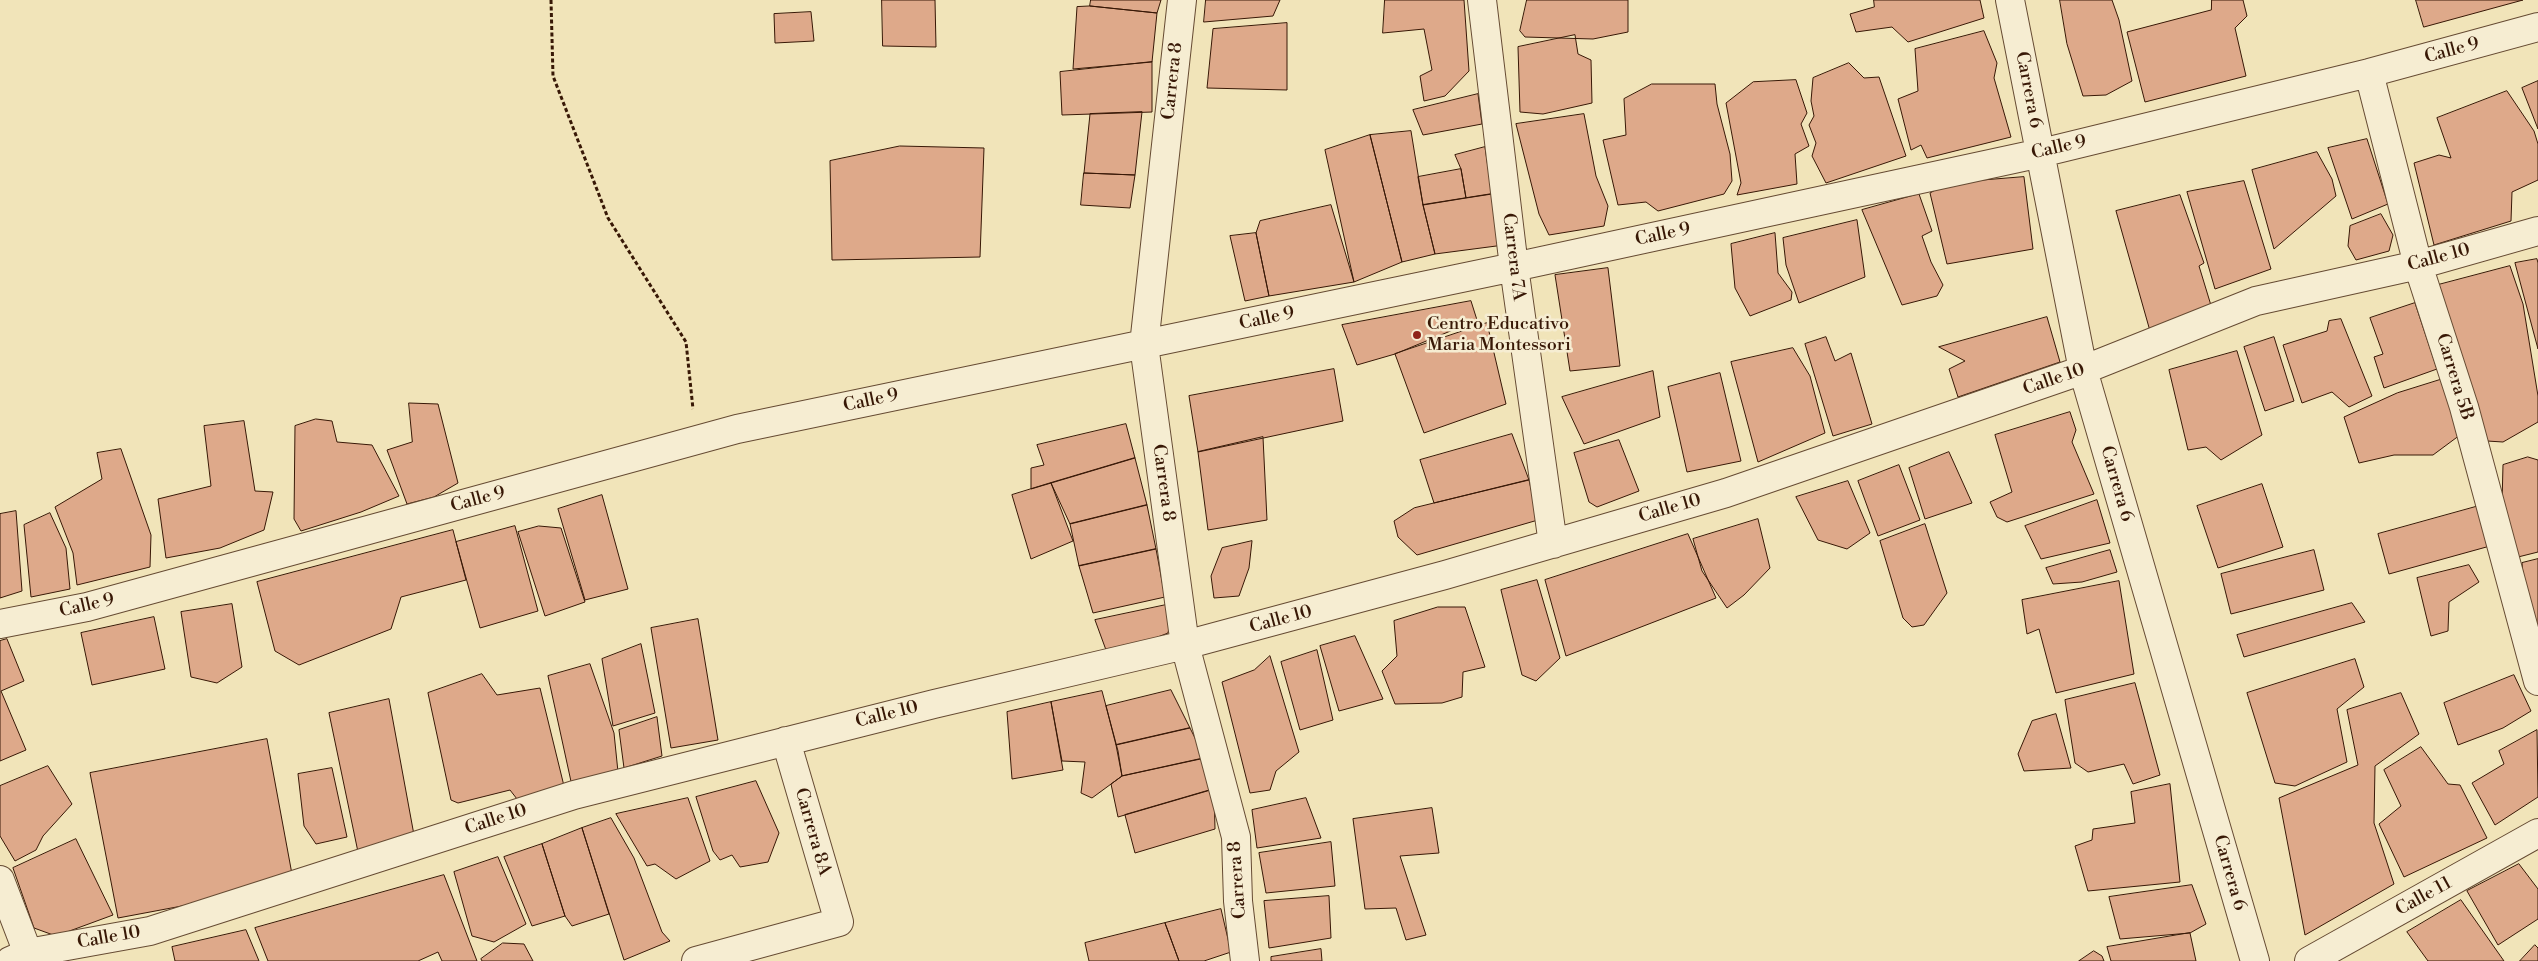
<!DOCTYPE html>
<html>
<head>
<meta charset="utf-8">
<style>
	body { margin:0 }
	canvas { display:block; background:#f1e4b9 }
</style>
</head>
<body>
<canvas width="2538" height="961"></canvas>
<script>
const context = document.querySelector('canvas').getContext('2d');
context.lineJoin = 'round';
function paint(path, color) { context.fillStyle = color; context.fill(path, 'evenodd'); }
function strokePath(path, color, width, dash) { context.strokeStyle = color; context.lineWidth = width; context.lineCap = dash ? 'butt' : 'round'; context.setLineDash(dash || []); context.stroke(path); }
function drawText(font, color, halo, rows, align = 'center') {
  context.font = font + ' "Libre Bodoni",serif'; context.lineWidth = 5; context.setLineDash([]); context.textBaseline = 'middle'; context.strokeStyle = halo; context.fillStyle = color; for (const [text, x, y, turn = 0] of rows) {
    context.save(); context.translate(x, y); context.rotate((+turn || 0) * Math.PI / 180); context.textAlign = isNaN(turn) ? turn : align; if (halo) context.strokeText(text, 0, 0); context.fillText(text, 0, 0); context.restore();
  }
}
const building = new Path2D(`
	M 882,0 L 935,0 L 936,47 L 883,46 Z
	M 1091,0 L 1161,0 L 1157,13 L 1090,6 Z
	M 1206,0 L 1280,0 L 1273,16 L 1204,22 Z
	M 1385,0 L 1464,0 L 1469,71 L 1445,96 L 1424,101 L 1420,76 L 1432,70 L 1424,29 L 1383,33 Z
	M 1527,0 L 1628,0 L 1628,32 L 1593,39 L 1525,37 L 1520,31 Z
	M 1874,0 L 1980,0 L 1984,18 L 1908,42 L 1892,27 L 1856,32 L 1850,14 L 1874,7 Z
	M 2060,0 L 2112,0 L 2119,20 L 2132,81 L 2106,95 L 2083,96 L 2067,44 Z
	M 2212,0 L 2243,0 L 2247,16 L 2235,28 L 2246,76 L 2145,102 L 2127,32 L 2211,10 Z
	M 2416,0 L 2523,0 L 2424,27 Z
	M 1090,6 L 1157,13 L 1152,62 L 1073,69 L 1077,7 Z
	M 811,12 L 814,41 L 775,43 L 774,14 Z
	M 1287,23 L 1287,90 L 1207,88 L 1213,29 Z
	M 1984,31 L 1997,63 L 1994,78 L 2011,137 L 1927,158 L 1921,145 L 1911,150 L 1898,99 L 1918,91 L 1915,49 Z
	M 1575,35 L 1578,54 L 1591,60 L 1592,103 L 1543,114 L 1520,112 L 1518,47 Z
	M 1152,62 L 1152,112 L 1062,115 L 1060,72 Z
	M 1849,63 L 1864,78 L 1879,77 L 1906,156 L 1826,183 L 1812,156 L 1816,143 L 1809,125 L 1814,116 L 1811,101 L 1813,78 Z
	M 1796,80 L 1807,113 L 1801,124 L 1809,146 L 1795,154 L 1797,184 L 1737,195 L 1741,183 L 1726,103 L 1753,82 Z
	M 2538,81 L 2538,129 L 2522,88 Z
	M 1652,84 L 1715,84 L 1717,104 L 1730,154 L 1732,181 L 1724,194 L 1658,211 L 1646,202 L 1618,205 L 1603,140 L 1626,135 L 1624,99 Z
	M 2507,91 L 2534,131 L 2538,144 L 2538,180 L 2512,192 L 2511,221 L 2434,245 L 2414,163 L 2439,155 L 2451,158 L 2437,118 Z
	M 1478,94 L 1482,124 L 1423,135 L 1413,110 Z
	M 1142,112 L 1135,175 L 1084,173 L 1090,114 Z
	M 1584,114 L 1596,176 L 1608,206 L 1604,226 L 1549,235 L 1539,214 L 1516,124 Z
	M 1411,131 L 1423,205 L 1435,254 L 1402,262 L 1370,135 Z
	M 1370,135 L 1402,262 L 1354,282 L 1325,150 Z
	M 2367,139 L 2388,204 L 2352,219 L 2328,148 Z
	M 900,146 L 984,148 L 980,257 L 832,260 L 830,161 Z
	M 1485,147 L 1492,194 L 1466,198 L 1461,169 L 1455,155 Z
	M 2317,152 L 2332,179 L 2336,196 L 2274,249 L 2252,170 Z
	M 1461,169 L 1466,198 L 1423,205 L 1418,177 Z
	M 1084,173 L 1135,175 L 1130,208 L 1081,205 Z
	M 2024,177 L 2033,249 L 1947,264 L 1930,193 L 1948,183 Z
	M 2244,181 L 2271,269 L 2215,289 L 2187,192 Z
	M 1492,194 L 1504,245 L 1435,254 L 1423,205 Z
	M 1919,194 L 1932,231 L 1922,236 L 1931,262 L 1943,285 L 1937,296 L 1902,305 L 1862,210 Z
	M 2180,195 L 2204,263 L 2199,266 L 2213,312 L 2150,331 L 2116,211 Z
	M 1331,205 L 1354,282 L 1269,296 L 1256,233 L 1260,221 Z
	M 2381,214 L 2393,235 L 2389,251 L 2356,260 L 2348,246 L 2350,226 Z
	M 1857,220 L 1865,277 L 1799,303 L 1786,265 L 1783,238 Z
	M 1256,233 L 1269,296 L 1245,301 L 1230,236 Z
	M 1775,233 L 1778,273 L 1792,292 L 1791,300 L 1750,316 L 1735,288 L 1731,244 Z
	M 2537,259 L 2538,263 L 2538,349 L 2515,263 Z
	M 2510,266 L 2523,304 L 2538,396 L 2538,422 L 2503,442 L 2487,441 L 2438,285 Z
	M 1608,268 L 1620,366 L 1570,371 L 1555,275 Z
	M 1471,301 L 1477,320 L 1395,354 L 1357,365 L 1342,325 Z
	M 2415,303 L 2437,369 L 2384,388 L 2374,357 L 2383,354 L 2370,318 Z
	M 2047,317 L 2060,362 L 1958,397 L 1949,369 L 1965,361 L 1939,347 Z
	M 2341,319 L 2372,396 L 2349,407 L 2332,392 L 2302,403 L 2283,345 L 2327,331 L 2329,321 Z
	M 1487,323 L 1506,404 L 1424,433 L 1395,354 Z
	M 1826,337 L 1835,361 L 1851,353 L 1872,424 L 1833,436 L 1805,344 Z
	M 2274,337 L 2294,401 L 2265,411 L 2244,347 Z
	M 1793,348 L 1810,376 L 1825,433 L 1758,462 L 1731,362 Z
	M 2237,351 L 2262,435 L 2221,460 L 2206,447 L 2188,450 L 2169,370 Z
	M 1334,369 L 1343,421 L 1198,452 L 1189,396 Z
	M 1653,371 L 1660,417 L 1584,444 L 1562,397 Z
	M 1720,373 L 1741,461 L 1687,472 L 1668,387 Z
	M 2443,379 L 2460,435 L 2433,455 L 2394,455 L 2359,463 L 2344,417 L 2397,393 Z
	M 409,403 L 438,404 L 458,483 L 434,497 L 407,504 L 387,450 L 412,442 Z
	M 2070,412 L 2076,430 L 2072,442 L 2094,494 L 2007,522 L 1997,517 L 1990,502 L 2012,492 L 1995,435 Z
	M 316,419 L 332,421 L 337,442 L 372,445 L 399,496 L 361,512 L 301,531 L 294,519 L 295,426 Z
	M 244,421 L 255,491 L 273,492 L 264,530 L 220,548 L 166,558 L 158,499 L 211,486 L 204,426 Z
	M 1126,424 L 1135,458 L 1031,489 L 1031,468 L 1044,465 L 1037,445 Z
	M 1512,434 L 1529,480 L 1434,503 L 1420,460 Z
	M 1263,437 L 1267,520 L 1208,530 L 1198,452 Z
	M 1619,440 L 1639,491 L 1597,507 L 1589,502 L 1574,453 Z
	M 121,449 L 151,535 L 150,567 L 77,585 L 73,553 L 55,507 L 102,479 L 97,453 Z
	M 1949,452 L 1972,503 L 1925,519 L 1909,468 Z
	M 2528,457 L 2538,460 L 2538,552 L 2518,557 L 2502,504 L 2503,465 Z
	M 1135,458 L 1147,505 L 1070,524 L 1051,483 Z
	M 1899,465 L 1920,520 L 1878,536 L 1858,481 Z
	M 1529,480 L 1538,520 L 1417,555 L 1398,537 L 1394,521 L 1414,508 Z
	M 1848,481 L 1870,533 L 1847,549 L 1818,540 L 1796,497 Z
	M 1051,483 L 1073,541 L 1031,559 L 1012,495 Z
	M 2262,484 L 2283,547 L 2218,568 L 2197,506 Z
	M 602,495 L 628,589 L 585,600 L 558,509 Z
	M 2097,500 L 2110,543 L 2041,559 L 2025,526 Z
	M 1147,505 L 1156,549 L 1079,566 L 1070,524 Z
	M 2479,506 L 2490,546 L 2389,574 L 2378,534 Z
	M 16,511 L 22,591 L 0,598 L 0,514 Z
	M 50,513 L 66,548 L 70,589 L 31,597 L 24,525 Z
	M 1758,519 L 1770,568 L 1744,595 L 1727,608 L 1702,571 L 1693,539 Z
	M 1925,524 L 1947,593 L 1924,625 L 1912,627 L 1903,618 L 1880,541 Z
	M 515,526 L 538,611 L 480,628 L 456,542 Z
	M 539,526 L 561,528 L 585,602 L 545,616 L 518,532 Z
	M 453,530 L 466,580 L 401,597 L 391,629 L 299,665 L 275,651 L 257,582 Z
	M 1688,534 L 1716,598 L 1566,656 L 1545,580 Z
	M 1252,541 L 1249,568 L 1239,596 L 1214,598 L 1211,576 L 1222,548 Z
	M 1156,549 L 1165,597 L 1093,613 L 1079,566 Z
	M 2110,550 L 2117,572 L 2082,582 L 2053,584 L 2046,568 Z
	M 2314,550 L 2324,590 L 2231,614 L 2221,574 Z
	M 2538,559 L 2538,628 L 2526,610 L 2522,563 Z
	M 2469,565 L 2479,582 L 2449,602 L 2448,631 L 2431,636 L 2417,578 Z
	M 1537,580 L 1560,658 L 1536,681 L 1522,675 L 1501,590 Z
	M 2119,581 L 2134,674 L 2056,693 L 2039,629 L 2027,634 L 2022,600 Z
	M 2352,603 L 2365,622 L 2244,657 L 2237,635 Z
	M 232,604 L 242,667 L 217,683 L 191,677 L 181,612 Z
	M 1166,605 L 1171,617 L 1168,633 L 1135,646 L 1106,650 L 1095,620 Z
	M 1438,607 L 1465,607 L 1485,667 L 1463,672 L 1462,697 L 1442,703 L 1395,704 L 1382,671 L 1397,656 L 1394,621 Z
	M 154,617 L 165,669 L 92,685 L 81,633 Z
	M 698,619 L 718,740 L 671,748 L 651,628 Z
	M 1355,636 L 1383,699 L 1339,711 L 1320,646 Z
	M 7,639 L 24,681 L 1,691 L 26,750 L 0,761 L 0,641 Z
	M 641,644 L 655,713 L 613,726 L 602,659 Z
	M 1317,650 L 1333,720 L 1300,730 L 1281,662 Z
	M 1270,656 L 1299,752 L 1276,771 L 1270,790 L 1250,793 L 1222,682 L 1254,670 Z
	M 2355,659 L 2364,687 L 2337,709 L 2347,762 L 2295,786 L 2275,783 L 2247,693 Z
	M 590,664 L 614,733 L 618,772 L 572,786 L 548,676 Z
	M 482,674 L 497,695 L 540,688 L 564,786 L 517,799 L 510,790 L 458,803 L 451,800 L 428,693 Z
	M 2514,675 L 2531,711 L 2503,728 L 2458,745 L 2444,703 Z
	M 2135,683 L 2160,775 L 2133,784 L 2124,764 L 2088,772 L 2075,763 L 2065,700 Z
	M 1171,690 L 1190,728 L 1116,745 L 1106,706 Z
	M 1102,691 L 1118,751 L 1122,776 L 1092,798 L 1081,793 L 1085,762 L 1062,761 L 1051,702 Z
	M 2401,693 L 2419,734 L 2375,766 L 2374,823 L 2394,884 L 2305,935 L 2279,798 L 2358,765 L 2347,710 Z
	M 389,699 L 414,835 L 358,852 L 329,713 Z
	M 1051,702 L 1063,770 L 1012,779 L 1007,712 Z
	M 2056,714 L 2071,768 L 2024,771 L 2018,754 L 2032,721 Z
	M 657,717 L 662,756 L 624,768 L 619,730 Z
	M 1190,728 L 1205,758 L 1122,776 L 1116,745 Z
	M 2537,730 L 2538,797 L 2495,825 L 2472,783 L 2504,764 L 2499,751 Z
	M 267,739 L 294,885 L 118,918 L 90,773 Z
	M 2421,747 L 2448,784 L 2460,785 L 2487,838 L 2404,877 L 2379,824 L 2401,806 L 2384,770 Z
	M 1205,758 L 1214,789 L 1118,817 L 1111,784 L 1122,776 Z
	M 48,766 L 72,804 L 43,836 L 36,850 L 15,861 L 0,836 L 0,786 Z
	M 332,768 L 347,837 L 316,844 L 304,826 L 298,774 Z
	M 756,781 L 779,833 L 768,862 L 740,867 L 732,855 L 720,860 L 713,851 L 696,797 Z
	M 2170,784 L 2180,882 L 2088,891 L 2075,846 L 2092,840 L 2093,829 L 2135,823 L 2131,792 Z
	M 1214,789 L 1215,829 L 1135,853 L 1125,815 Z
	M 688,798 L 710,861 L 676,879 L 655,864 L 647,866 L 616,814 Z
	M 1306,798 L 1321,838 L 1257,848 L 1252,810 Z
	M 1432,808 L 1439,853 L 1400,856 L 1426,935 L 1406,940 L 1396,908 L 1365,909 L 1353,819 Z
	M 611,818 L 634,858 L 662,932 L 670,941 L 624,960 L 582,828 Z
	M 582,828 L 609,914 L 572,926 L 565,916 L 542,844 Z
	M 76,839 L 113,915 L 56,936 L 34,928 L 13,868 Z
	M 1331,842 L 1335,886 L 1266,893 L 1259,853 Z
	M 542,844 L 565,916 L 532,926 L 504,857 Z
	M 498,857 L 526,924 L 494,942 L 472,936 L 454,872 Z
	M 2519,864 L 2538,889 L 2538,919 L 2498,945 L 2467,891 Z
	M 444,875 L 477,961 L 442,961 L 438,952 L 418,961 L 268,961 L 255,928 Z
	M 2192,885 L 2206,924 L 2190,933 L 2120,939 L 2109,897 Z
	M 1329,896 L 1331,938 L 1269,948 L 1264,901 Z
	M 2461,900 L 2504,961 L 2428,961 L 2407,932 Z
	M 1221,909 L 1231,952 L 1204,961 L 1179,961 L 1165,923 Z
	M 1165,923 L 1179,961 L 1089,961 L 1085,943 Z
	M 246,930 L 259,961 L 175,961 L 172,947 Z
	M 2190,933 L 2196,961 L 2111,961 L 2107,947 Z
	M 503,943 L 524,944 L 533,961 L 482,961 L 481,959 Z
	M 2535,945 L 2538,948 L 2538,961 L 2520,961 Z
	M 1321,949 L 1322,961 L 1271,961 L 1271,957 Z
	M 2094,951 L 2102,956 L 2104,961 L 2079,961 Z`);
paint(building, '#dea98a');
strokePath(building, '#381806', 1);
const street = new Path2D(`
	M 1182,0 L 1144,345 L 1185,645 L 1236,837 L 1238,901 L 1245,961
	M 1482,0 L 1514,267 L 1553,544
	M 2010,0 L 2083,370 L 2255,961
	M 2369,73 L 2418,265 L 2464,407 L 2538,681
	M 0,624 L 87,607 L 737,429 L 1514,267 L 2041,153 L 2369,73 L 2538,27
	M 0,880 L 31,961
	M 10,961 L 28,953 L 150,931 L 574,795 L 934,704 L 1185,645 L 1445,575 L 1726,493 L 2083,370 L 2256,301 L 2418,265 L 2538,231
	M 696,961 L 839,922 L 786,741
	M 2309,961 L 2538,833`);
strokePath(street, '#664b33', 30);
strokePath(new Path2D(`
	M 551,0 L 553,76 L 608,218 L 686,342 L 693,409`), '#381806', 3, [4, 2.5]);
strokePath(street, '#f6edd2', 28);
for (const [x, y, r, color] of [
	[1417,335,5,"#8f2418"]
]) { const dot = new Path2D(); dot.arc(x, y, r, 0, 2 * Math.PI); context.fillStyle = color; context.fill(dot); strokePath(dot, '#f6edd2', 2); }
drawText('18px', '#381806', '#f6edd2', [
	["Calle 9",2452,51,-15],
	["Carrera 8",1173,81,-84],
	["Carrera 6",2028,90,79],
	["Calle 9",2059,148,-13],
	["Calle 9",1663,235,-12],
	["Carrera 7A",1513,257,83],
	["Calle 10",2439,258,-15],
	["Calle 9",1267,319,-12],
	["Carrera 5B",2454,377,73],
	["Calle 10",2054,380,-19],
	["Calle 9",871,401,-12],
	["Carrera 8",1163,483,82],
	["Carrera 6",2116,484,74],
	["Calle 9",478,500,-15],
	["Calle 10",1670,509,-16],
	["Calle 9",87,606,-13],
	["Calle 10",1281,620,-15],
	["Calle 10",887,715,-14],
	["Calle 10",496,820,-18],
	["Carrera 8A",812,832,74],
	["Carrera 6",2229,873,74],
	["Carrera 8",1238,880,-94],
	["Calle 11",2424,897,-29],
	["Calle 10",109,938,-10]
]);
drawText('18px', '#381806', '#f6edd2', [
	["Centro Educativo",1427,325],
	["Maria Montessori",1427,346]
], 'left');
</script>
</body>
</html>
